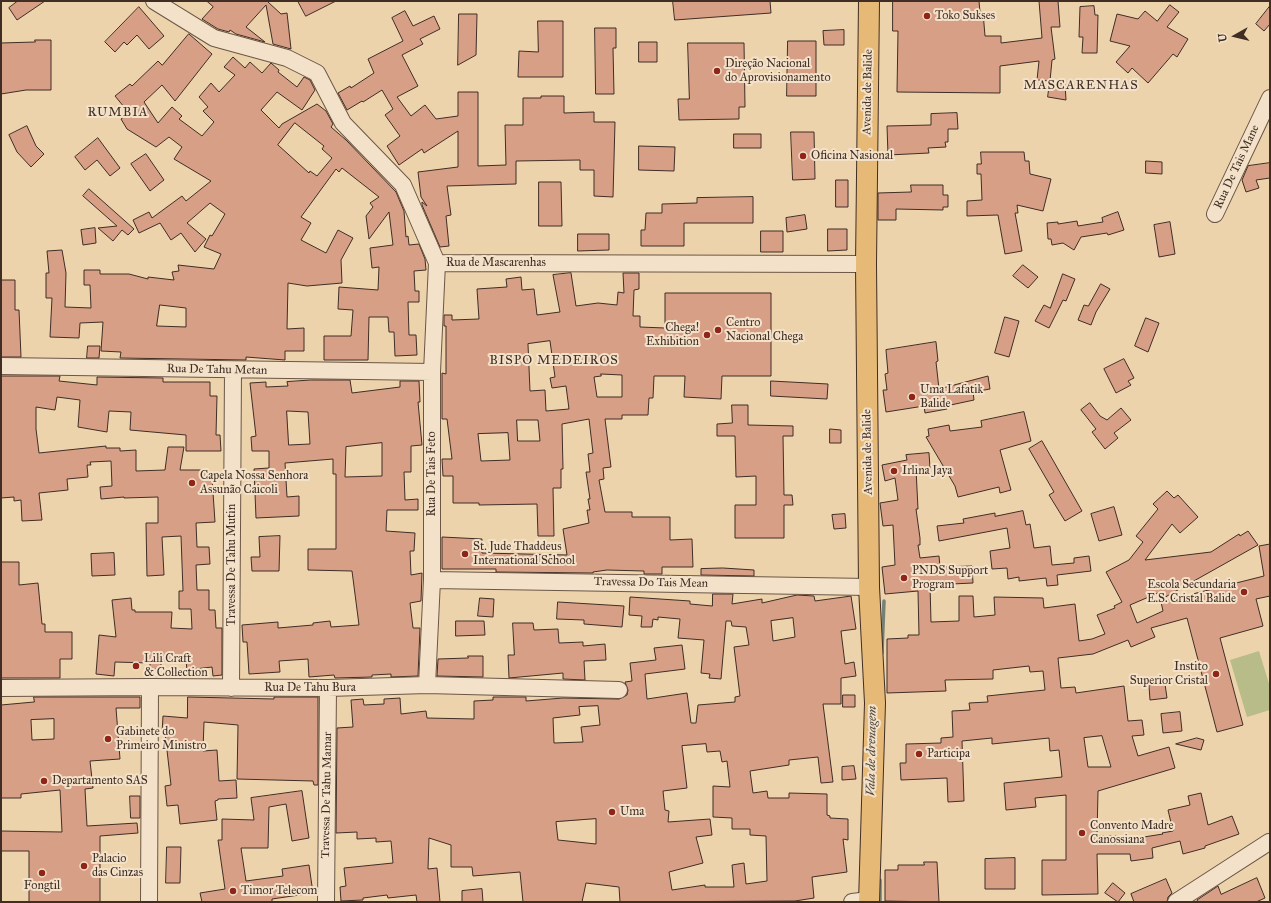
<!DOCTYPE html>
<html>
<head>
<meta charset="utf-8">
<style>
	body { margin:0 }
	#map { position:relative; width:1271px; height:903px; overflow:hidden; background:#edd3ac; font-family:"IM FELL Great Primer",serif }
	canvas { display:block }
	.frame { position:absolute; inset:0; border:2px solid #402d24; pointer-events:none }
	.north { position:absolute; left:1215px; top:16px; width:40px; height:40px; -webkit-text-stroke:3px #f3e2c9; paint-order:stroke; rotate:262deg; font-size:11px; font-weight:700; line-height:16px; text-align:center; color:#402d24 }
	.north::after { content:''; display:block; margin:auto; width:14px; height:18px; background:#402d24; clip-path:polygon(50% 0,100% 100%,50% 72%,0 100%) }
</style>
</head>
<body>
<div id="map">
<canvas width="1271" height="903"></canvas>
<div class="frame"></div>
<div class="north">U</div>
</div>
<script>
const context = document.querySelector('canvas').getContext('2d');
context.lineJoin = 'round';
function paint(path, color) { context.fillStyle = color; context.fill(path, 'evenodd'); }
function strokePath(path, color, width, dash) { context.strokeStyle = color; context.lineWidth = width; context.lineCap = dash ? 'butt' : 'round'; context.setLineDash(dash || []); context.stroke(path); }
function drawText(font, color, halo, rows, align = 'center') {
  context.font = font + ' "IM FELL Great Primer",serif'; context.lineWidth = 4; context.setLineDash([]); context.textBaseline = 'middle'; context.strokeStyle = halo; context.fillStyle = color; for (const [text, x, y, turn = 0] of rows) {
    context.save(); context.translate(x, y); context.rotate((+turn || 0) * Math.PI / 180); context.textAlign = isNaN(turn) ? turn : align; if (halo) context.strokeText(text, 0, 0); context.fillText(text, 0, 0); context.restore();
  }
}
paint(new Path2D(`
	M 1259,651 L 1270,687 L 1270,710 L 1247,717 L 1230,660 Z`), '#b8bc89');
strokePath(new Path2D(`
	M 882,653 L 884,601
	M 880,902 L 880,880`), '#758076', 3.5);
const building = new Path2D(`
	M 18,1 L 45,1 L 17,20 L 9,8 Z
	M 207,1 L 269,1 L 268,2 L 281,14 L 287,13 L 291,49 L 273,44 L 266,5 L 246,27 L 265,42 L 236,34 L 230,30 L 229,32 L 218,29 L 202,19 L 213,7 Z
	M 298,1 L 336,1 L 306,16 Z
	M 673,1 L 770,1 L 771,13 L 675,20 Z
	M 893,1 L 979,1 L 980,12 L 983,12 L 985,36 L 1001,36 L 1001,43 L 1042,38 L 1039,1 L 1058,1 L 1060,27 L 1051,27 L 1055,59 L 1052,60 L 1050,81 L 1037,80 L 1039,61 L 1000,66 L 1000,93 L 897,92 L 898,31 L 893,31 Z
	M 1170,5 L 1179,12 L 1167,27 L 1188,39 L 1177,57 L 1173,54 L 1148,83 L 1132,68 L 1128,73 L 1116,62 L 1130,46 L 1110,41 L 1117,14 L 1138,19 L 1145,11 L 1157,21 Z
	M 1094,6 L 1095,15 L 1098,15 L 1097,53 L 1082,53 L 1083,37 L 1079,37 L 1080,7 Z
	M 1270,6 L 1270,24 L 1264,31 L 1256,24 Z
	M 139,7 L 164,36 L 149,49 L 137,35 L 127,45 L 124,42 L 115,52 L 105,42 Z
	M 405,11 L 413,26 L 434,16 L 440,29 L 420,39 L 423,44 L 402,55 L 418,86 L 397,97 L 411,116 L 425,105 L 436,119 L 458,116 L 458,92 L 478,92 L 478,166 L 506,165 L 505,125 L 523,125 L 523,98 L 541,98 L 541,96 L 564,96 L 564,113 L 594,112 L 594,122 L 615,122 L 613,197 L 594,196 L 594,170 L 580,170 L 580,160 L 516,161 L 516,184 L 447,186 L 451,215 L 446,216 L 449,246 L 440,247 L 422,205 L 422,202 L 427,206 L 421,197 L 418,172 L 458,167 L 458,131 L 424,153 L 422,149 L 399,165 L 387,146 L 400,136 L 385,115 L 393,109 L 382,90 L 363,102 L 362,101 L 347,110 L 338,93 L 350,86 L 351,88 L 374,73 L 368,59 L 403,41 L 392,18 Z
	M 459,14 L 477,14 L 476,55 L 458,65 Z
	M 538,21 L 563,21 L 563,77 L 518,77 L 519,51 L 538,52 Z
	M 595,28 L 616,28 L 616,48 L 613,48 L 614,94 L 596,94 Z
	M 844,30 L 844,45 L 824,45 L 823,31 Z
	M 189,34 L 212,54 L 175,101 L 162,85 L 144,102 L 158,123 L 172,107 L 182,116 L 179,119 L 202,136 L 214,122 L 203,111 L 208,107 L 199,97 L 211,83 L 219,92 L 235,75 L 224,67 L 233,57 L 245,68 L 250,62 L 262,73 L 271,63 L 279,70 L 278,72 L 297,87 L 304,77 L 310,80 L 315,90 L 302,110 L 277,92 L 261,110 L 279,128 L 282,124 L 317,104 L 326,111 L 333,124 L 331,127 L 346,140 L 396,192 L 404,211 L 406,237 L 408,236 L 409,245 L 419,244 L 425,259 L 426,270 L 414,271 L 415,291 L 419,291 L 419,302 L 408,302 L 409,335 L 416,335 L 417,355 L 395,356 L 394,332 L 389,332 L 388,317 L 369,317 L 368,360 L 324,360 L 324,336 L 351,336 L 353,310 L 338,309 L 339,287 L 378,290 L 379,267 L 372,268 L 370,248 L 393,245 L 389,212 L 369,239 L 366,216 L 373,207 L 370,203 L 379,197 L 342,168 L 339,172 L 336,169 L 301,217 L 311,223 L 301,240 L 326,253 L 338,230 L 353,238 L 341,260 L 342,283 L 307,286 L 288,283 L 287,329 L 304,328 L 304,351 L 285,351 L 285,360 L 246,357 L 246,360 L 120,358 L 121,352 L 101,351 L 103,322 L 80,323 L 79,338 L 50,337 L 52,298 L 46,298 L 46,273 L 49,273 L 47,251 L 62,250 L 66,273 L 65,307 L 91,308 L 90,285 L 84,285 L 84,270 L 100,270 L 100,274 L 129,274 L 148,279 L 148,277 L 174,280 L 172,272 L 179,271 L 178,265 L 214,269 L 221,254 L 204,247 L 210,235 L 212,236 L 225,214 L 210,203 L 187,223 L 206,239 L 195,252 L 181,233 L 171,240 L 160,223 L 139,233 L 133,220 L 149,212 L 152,218 L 182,196 L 186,201 L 211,181 L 174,159 L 182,147 L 169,137 L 156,147 L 127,129 L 121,119 L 129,113 L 115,96 L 130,84 L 132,86 L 158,61 L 162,65 ZM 295,123 L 324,146 L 322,149 L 332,158 L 317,176 L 310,171 L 309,173 L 278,145 ZM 160,305 L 186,308 L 186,327 L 157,326 Z
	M 35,40 L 51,40 L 51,90 L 26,90 L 1,94 L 1,43 L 35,42 Z
	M 788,41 L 816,41 L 816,96 L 787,96 Z
	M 639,42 L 657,42 L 657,62 L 639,62 Z
	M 688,43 L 744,43 L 745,107 L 739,107 L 739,119 L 679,120 L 678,99 L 689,99 Z
	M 1050,82 L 1065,84 L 1066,100 L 1048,97 Z
	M 957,113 L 958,129 L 948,129 L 948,142 L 945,142 L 946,147 L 928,148 L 929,153 L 888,155 L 887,126 L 931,125 L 931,114 Z
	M 27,126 L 36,146 L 44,154 L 31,167 L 17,152 L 9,135 Z
	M 791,132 L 814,132 L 815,179 L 793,180 Z
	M 734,134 L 761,134 L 761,148 L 734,148 Z
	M 98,138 L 120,168 L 110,176 L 97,160 L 85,170 L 75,157 Z
	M 639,146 L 675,147 L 674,171 L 639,170 Z
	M 981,152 L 1024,152 L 1025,161 L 1029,161 L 1030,174 L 1051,179 L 1043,211 L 1017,205 L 1018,213 L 1015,213 L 1022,251 L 1005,254 L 998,215 L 967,216 L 967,201 L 982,200 L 981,174 L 977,174 L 977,164 L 981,164 Z
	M 146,154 L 164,180 L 150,191 L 131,164 Z
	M 1146,161 L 1162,162 L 1162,174 L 1146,173 Z
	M 1270,163 L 1270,178 L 1256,180 L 1259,188 L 1246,192 L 1242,180 L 1248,166 Z
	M 836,180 L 848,180 L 848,207 L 836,207 Z
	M 539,182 L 561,182 L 562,226 L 539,226 Z
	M 911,185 L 943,185 L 943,195 L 948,195 L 948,207 L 943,207 L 943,210 L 896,209 L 896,220 L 878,220 L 878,193 L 911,192 Z
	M 89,189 L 134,229 L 128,235 L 122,230 L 113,241 L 98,228 L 117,226 L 83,196 Z
	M 753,197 L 753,223 L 684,223 L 684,246 L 641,246 L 641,230 L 645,230 L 646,213 L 662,213 L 662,204 L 697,203 L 697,198 Z
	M 1118,212 L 1124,230 L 1108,235 L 1107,233 L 1081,237 L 1074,250 L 1063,243 L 1052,245 L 1051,239 L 1048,239 L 1047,223 L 1058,222 L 1058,224 L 1077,221 L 1078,226 L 1103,222 L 1102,218 Z
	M 805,215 L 807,229 L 787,232 L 786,218 Z
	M 1170,222 L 1175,254 L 1159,257 L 1154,225 Z
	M 95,228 L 96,243 L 83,245 L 81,230 Z
	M 828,229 L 847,229 L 847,250 L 828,251 Z
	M 761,231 L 783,231 L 783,252 L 761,252 Z
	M 578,234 L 609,234 L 609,250 L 578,251 Z
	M 1023,265 L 1038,277 L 1028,288 L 1013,276 Z
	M 571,273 L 576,306 L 598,303 L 617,305 L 618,292 L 624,293 L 623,273 L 639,273 L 639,289 L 634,290 L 633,316 L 640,316 L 640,327 L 665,328 L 665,293 L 771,293 L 771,376 L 722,376 L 721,399 L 684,397 L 685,376 L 654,376 L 653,398 L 649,398 L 648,415 L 622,415 L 622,419 L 605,419 L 611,467 L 603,468 L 604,479 L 599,480 L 605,512 L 632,512 L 632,517 L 670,517 L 670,540 L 692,539 L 693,567 L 662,567 L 662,574 L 644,574 L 644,571 L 607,570 L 593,572 L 593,573 L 496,572 L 496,569 L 442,569 L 442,537 L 482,539 L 482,553 L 567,555 L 563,529 L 589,523 L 587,510 L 590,510 L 588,499 L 590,499 L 586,472 L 590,472 L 588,454 L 593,453 L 589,419 L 562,424 L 563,469 L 561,469 L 561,488 L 553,488 L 554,536 L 538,536 L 537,504 L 479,505 L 479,503 L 453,503 L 453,476 L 443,476 L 442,459 L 452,459 L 447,419 L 442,419 L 442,373 L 446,374 L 446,326 L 444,326 L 444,315 L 452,315 L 452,320 L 479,319 L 477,289 L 507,287 L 506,279 L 521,277 L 522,290 L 534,289 L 537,315 L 560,312 L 553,275 ZM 550,341 L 555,377 L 550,378 L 552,388 L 566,386 L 569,409 L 546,411 L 545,390 L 530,391 L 528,344 ZM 601,374 L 622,375 L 622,397 L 597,397 L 594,377 L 601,376 ZM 517,420 L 538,420 L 540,441 L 518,441 ZM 508,433 L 510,460 L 481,461 L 478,434 Z
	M 1063,274 L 1075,279 L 1066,301 L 1063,300 L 1049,328 L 1035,321 L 1044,305 L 1050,308 Z
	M 1,280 L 15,280 L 15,310 L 19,310 L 21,357 L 1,357 Z
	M 1101,284 L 1110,289 L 1096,312 L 1091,325 L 1078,320 L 1084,305 L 1088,306 Z
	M 1005,317 L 1019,321 L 1009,357 L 995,353 Z
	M 1146,318 L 1159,323 L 1148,352 L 1135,346 Z
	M 936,342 L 938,361 L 936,362 L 939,389 L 988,376 L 990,389 L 973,392 L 974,400 L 946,406 L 947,409 L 925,413 L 924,406 L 886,412 L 883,390 L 887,390 L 885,374 L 888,373 L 886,350 Z
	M 88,346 L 100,346 L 99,358 L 87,358 Z
	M 1124,359 L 1134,378 L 1128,381 L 1131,385 L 1116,393 L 1104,369 Z
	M 1,376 L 60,376 L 59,381 L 97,385 L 97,377 L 163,378 L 163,382 L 210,382 L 210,396 L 217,396 L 216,435 L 220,435 L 221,451 L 186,451 L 186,435 L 130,430 L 131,412 L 109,411 L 107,432 L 78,427 L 80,400 L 57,397 L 55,410 L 36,407 L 36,429 L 39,453 L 106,446 L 106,448 L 120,448 L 120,451 L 136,450 L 136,471 L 165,470 L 168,447 L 184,447 L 180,470 L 207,470 L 207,478 L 212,478 L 215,522 L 196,523 L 197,547 L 209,547 L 210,564 L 196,565 L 197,590 L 209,590 L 209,610 L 215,610 L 216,628 L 222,628 L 222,675 L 213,676 L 212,667 L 187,670 L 186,661 L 161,661 L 161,669 L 150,669 L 150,663 L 115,662 L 114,676 L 96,674 L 99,635 L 116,637 L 112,600 L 131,598 L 132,610 L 135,610 L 135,612 L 172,612 L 171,628 L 192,629 L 191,609 L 179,609 L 179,591 L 183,591 L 181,536 L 162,537 L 164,575 L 147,576 L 146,523 L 158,523 L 158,497 L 124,498 L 124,497 L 101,499 L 100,487 L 112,486 L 111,461 L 90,462 L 91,465 L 87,465 L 88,477 L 67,479 L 68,490 L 39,493 L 42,520 L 22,521 L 21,500 L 14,501 L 14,497 L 1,498 Z
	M 311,380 L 350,380 L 352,393 L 400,387 L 400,381 L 419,381 L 420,402 L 418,402 L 422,445 L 411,446 L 411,472 L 404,472 L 405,500 L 418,499 L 418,510 L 387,510 L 386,531 L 415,533 L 414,551 L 410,551 L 411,575 L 422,573 L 421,601 L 410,603 L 413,628 L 420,628 L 418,676 L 391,677 L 391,674 L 372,675 L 372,677 L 335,678 L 334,675 L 309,677 L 308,659 L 279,661 L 280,672 L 249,674 L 247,642 L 243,642 L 242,625 L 278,622 L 278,628 L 313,625 L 313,623 L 330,621 L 331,627 L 359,625 L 352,571 L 308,570 L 308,549 L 336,549 L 336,474 L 333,474 L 333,459 L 285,463 L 287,497 L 299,496 L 299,516 L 256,518 L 254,469 L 269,468 L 269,451 L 252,451 L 251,437 L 256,436 L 250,383 L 266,382 L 266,387 L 288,386 L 287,382 ZM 287,411 L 308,412 L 310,444 L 289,445 ZM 382,443 L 382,476 L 345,477 L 346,447 Z
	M 771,381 L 828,384 L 827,399 L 771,396 Z
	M 1090,403 L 1100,416 L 1107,420 L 1121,408 L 1131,420 L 1114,433 L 1118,438 L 1105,449 L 1092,432 L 1096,429 L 1081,410 Z
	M 732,405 L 748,405 L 748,425 L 793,426 L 793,436 L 783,436 L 784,495 L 792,495 L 793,505 L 784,505 L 784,538 L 735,538 L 735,505 L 756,505 L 756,476 L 736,477 L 735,436 L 717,436 L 717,424 L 732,423 Z
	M 1024,412 L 1031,441 L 1000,450 L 1011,490 L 1000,493 L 999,487 L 958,497 L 955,486 L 926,437 L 929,436 L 928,429 L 949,425 L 950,431 L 982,427 L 981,421 Z
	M 830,429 L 841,430 L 841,443 L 830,443 Z
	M 1042,441 L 1082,511 L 1065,521 L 1049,495 L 1054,492 L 1029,449 Z
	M 929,453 L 930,468 L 916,469 L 918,509 L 916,509 L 920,538 L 920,545 L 918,545 L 920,558 L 939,556 L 940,567 L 972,566 L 973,583 L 930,585 L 931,622 L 959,621 L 959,596 L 973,596 L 974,617 L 995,615 L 994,597 L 1043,598 L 1044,608 L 1075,604 L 1079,641 L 1092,639 L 1105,634 L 1097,615 L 1115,608 L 1114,606 L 1122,602 L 1106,572 L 1129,560 L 1143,542 L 1136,536 L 1158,509 L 1153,504 L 1167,491 L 1174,498 L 1178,495 L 1198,517 L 1180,533 L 1172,524 L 1145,560 L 1211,552 L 1239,534 L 1240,536 L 1248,531 L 1258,545 L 1160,600 L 1158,593 L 1130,605 L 1137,623 L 1163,611 L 1161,602 L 1264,576 L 1259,546 L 1270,544 L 1270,596 L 1256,599 L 1263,626 L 1220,638 L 1243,725 L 1217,732 L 1187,618 L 1151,628 L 1155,637 L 1131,647 L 1128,640 L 1093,654 L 1058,658 L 1061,688 L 1075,687 L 1076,693 L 1124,686 L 1128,721 L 1142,720 L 1144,735 L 1132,736 L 1138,756 L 1169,747 L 1175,768 L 1098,791 L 1097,836 L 1118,836 L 1118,841 L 1163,834 L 1162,833 L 1173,831 L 1168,810 L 1190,805 L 1188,796 L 1201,793 L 1208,825 L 1232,816 L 1239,834 L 1205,846 L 1205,848 L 1183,854 L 1180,841 L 1152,848 L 1153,858 L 1131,861 L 1130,854 L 1097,854 L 1098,894 L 1042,895 L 1042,860 L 1066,860 L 1066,795 L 1035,798 L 1036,807 L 1006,810 L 1004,783 L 1062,777 L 1059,750 L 1050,751 L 1049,738 L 992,744 L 992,738 L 962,741 L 964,801 L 948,802 L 947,778 L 901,780 L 900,763 L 906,763 L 906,744 L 941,743 L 941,738 L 953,737 L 952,711 L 970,710 L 969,703 L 988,702 L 987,696 L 1045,690 L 1043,671 L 1030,672 L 1029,666 L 993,670 L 993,679 L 945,680 L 946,691 L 887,693 L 887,639 L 908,638 L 908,635 L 919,635 L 918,591 L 885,594 L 882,567 L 895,565 L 893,525 L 883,526 L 880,503 L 898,500 L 895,478 L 885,481 L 882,465 L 907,460 L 906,455 ZM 1102,736 L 1111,767 L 1088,767 L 1084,738 Z
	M 1114,507 L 1122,535 L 1099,541 L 1091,514 Z
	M 1023,511 L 1026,525 L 1030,524 L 1034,548 L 1050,546 L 1052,565 L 1074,563 L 1074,558 L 1089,556 L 1091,571 L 1057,575 L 1058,585 L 1047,586 L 1046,578 L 1019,581 L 1019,577 L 1008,579 L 1007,568 L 992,569 L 990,551 L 1010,548 L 1007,528 L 939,541 L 937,526 L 964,523 L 963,519 L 995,513 L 995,516 Z
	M 845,514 L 846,528 L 834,529 L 832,515 Z
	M 280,536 L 279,571 L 252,571 L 251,557 L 260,557 L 259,537 Z
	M 114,553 L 115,575 L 92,576 L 91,554 Z
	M 1,562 L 19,562 L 19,585 L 38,583 L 42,624 L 45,624 L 45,632 L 72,632 L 72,659 L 60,659 L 60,678 L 1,678 Z
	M 723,568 L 754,570 L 754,576 L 701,575 L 701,569 Z
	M 713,594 L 733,594 L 732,604 L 762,599 L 762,603 L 797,595 L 814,596 L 815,601 L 851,596 L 856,629 L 841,631 L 845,664 L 854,662 L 856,676 L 841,678 L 841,704 L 823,704 L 833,782 L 821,783 L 818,757 L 789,760 L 789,765 L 750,771 L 753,793 L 767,791 L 768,798 L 789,798 L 789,793 L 827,794 L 827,815 L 830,816 L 830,818 L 848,819 L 848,840 L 843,839 L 847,872 L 812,877 L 814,898 L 795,901 L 620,902 L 619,887 L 586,883 L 582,902 L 523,902 L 520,872 L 473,876 L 472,867 L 451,867 L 451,845 L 429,838 L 428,869 L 437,868 L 440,902 L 417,902 L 416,895 L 388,898 L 387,895 L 363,898 L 363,900 L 341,901 L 340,887 L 346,886 L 344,868 L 393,863 L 391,841 L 376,842 L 376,838 L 357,839 L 357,832 L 336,833 L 337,728 L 353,727 L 351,700 L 363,699 L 364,705 L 384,704 L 384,699 L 400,698 L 401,714 L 426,711 L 427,718 L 474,719 L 474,701 L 493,700 L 493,697 L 526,697 L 526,701 L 563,698 L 619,699 L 627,695 L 628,690 L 625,682 L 632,681 L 630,663 L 656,660 L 654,648 L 682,645 L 685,669 L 645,674 L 647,699 L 687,693 L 691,723 L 696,723 L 698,705 L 735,702 L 735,697 L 740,696 L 734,647 L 749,645 L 746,627 L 732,626 L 731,621 L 726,621 L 721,679 L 709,678 L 710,674 L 701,673 L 704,640 L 678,638 L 680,619 L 658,617 L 658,620 L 653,619 L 652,627 L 641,627 L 642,616 L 629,615 L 630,597 L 690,601 L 690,604 L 712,606 ZM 793,618 L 795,637 L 773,641 L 771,621 ZM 598,706 L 600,725 L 581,727 L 583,742 L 554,743 L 553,718 L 580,715 L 579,707 ZM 706,744 L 707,752 L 720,751 L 722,762 L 727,761 L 730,787 L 713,786 L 713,817 L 732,818 L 732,829 L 750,829 L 750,835 L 766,836 L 767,881 L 746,884 L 744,863 L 732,865 L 734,887 L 705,887 L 705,885 L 672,890 L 669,872 L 703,863 L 696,837 L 712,835 L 710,819 L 668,822 L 669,811 L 665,810 L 663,791 L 687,788 L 682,746 ZM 596,819 L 596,844 L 558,840 L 556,822 Z
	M 480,598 L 494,599 L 493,617 L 478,616 Z
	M 558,602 L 624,606 L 622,627 L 584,624 L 584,620 L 557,619 Z
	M 456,621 L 484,621 L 485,635 L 456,636 Z
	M 513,623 L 533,623 L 534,630 L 558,629 L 559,643 L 583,642 L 583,646 L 605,644 L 606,660 L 584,661 L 585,680 L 563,679 L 563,673 L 509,678 L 508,655 L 514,655 Z
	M 468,656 L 483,656 L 483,677 L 437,676 L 438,659 L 468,658 Z
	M 1165,684 L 1167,698 L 1150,700 L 1149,686 Z
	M 843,695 L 855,695 L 855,707 L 843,707 Z
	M 34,697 L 140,697 L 140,708 L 116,708 L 120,759 L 90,761 L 93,788 L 85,789 L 87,826 L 137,823 L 138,833 L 100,836 L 100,902 L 29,902 L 29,851 L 1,851 L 1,831 L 62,832 L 60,790 L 21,794 L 21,798 L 1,798 L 1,705 L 34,702 ZM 54,719 L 54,739 L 32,740 L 31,720 Z
	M 188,697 L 274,699 L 274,697 L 318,697 L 318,785 L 314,785 L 313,781 L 237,779 L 238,725 L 204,722 L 203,751 L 217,750 L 219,781 L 236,780 L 237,798 L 218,799 L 218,800 L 215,801 L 217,820 L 180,824 L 178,805 L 167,806 L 165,786 L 171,785 L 165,733 L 162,733 L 163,716 L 187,718 Z
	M 1180,712 L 1182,731 L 1163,733 L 1161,714 Z
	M 1197,738 L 1204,740 L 1201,750 L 1176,744 Z
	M 854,766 L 856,779 L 842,780 L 842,767 Z
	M 302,791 L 309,838 L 292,841 L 286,804 L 269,807 L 268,848 L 241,848 L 246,881 L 283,876 L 282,869 L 309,865 L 313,893 L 272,899 L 272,902 L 202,902 L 200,893 L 225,889 L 218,840 L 222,840 L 222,819 L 254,820 L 251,798 Z
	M 130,796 L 140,796 L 140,818 L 131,818 Z
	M 167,847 L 181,847 L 180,883 L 166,883 Z
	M 1015,858 L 1015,889 L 985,889 L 985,859 Z
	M 924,862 L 937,862 L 939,902 L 885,901 L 885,870 L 898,870 L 898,865 L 924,865 Z
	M 1257,878 L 1265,898 L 1256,902 L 1198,902 L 1197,900 L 1218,886 L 1221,894 Z
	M 1166,879 L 1172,893 L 1168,897 L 1167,902 L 1134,902 L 1131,894 Z
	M 1113,883 L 1125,893 L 1118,902 L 1105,893 Z
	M 482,889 L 483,902 L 462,902 L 462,891 Z`);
paint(building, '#d89f87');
strokePath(building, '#402d24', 1);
const minor = new Path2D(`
	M 154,1 L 214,38 L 287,58 L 317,73 L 343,123 L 403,185 L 437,263 L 866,264
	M 1215,214 L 1270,98
	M 1,366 L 432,372
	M 432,580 L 869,587
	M 427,685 L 432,580 L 432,372 L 437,263
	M 1,688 L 150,687 L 328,688 L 427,685 L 619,690
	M 231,688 L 233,370
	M 149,902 L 150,687
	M 326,902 L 328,688
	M 852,902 L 869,900
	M 1176,902 L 1269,842`);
const major = new Path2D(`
	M 869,902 L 875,703 L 869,587 L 866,264 L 869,1`);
strokePath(minor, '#6b5646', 18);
strokePath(major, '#402d24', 22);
strokePath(minor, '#f3e2c9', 16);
strokePath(major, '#e6ba76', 20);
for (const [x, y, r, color] of [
	[927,16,4,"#8f2418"],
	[717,71,4,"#8f2418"],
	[803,156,4,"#8f2418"],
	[718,330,4,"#8f2418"],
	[707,335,4,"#8f2418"],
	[912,397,4,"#8f2418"],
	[894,471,4,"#8f2418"],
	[192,483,4,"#8f2418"],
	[465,554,4,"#8f2418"],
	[904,578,4,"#8f2418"],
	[1244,592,4,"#8f2418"],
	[136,666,4,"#8f2418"],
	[1216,674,4,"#8f2418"],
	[108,739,4,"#8f2418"],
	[919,754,4,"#8f2418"],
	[44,781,4,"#8f2418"],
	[612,812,4,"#8f2418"],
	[1082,833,4,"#8f2418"],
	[84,866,4,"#8f2418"],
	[42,873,4,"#8f2418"],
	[233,891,4,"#8f2418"]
]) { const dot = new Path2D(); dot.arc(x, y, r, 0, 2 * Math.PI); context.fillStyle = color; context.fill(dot); strokePath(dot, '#f3e2c9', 1.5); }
drawText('12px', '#402d24', '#f3e2c9', [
	["Toko Sukses",935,16],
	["Direção Nacional",725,64],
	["do Aprovisionamento",725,78],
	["Oficina Nasional",811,156],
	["Centro",726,323],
	["Nacional Chega",726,337],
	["Chega!",699,328,"right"],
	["Exhibition",699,342,"right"],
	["Uma Lafatik",920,390],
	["Balide",920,404],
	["Irlina Jaya",902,471],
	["Capela Nossa Senhora",200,476],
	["Assunão Caicoli",200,490],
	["St. Jude Thaddeus",473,547],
	["International School",473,561],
	["PNDS Support",912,571],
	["Program",912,585],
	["Escola Secundaria",1236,585,"right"],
	["E.S. Cristal Balide",1236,599,"right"],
	["Lili Craft",144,659],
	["& Collection",144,673],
	["Instito",1208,667,"right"],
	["Superior Cristal",1208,681,"right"],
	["Gabinete do",116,732],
	["Primeiro Ministro",116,746],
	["Participa",927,754],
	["Departamento SAS",52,781],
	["Uma",620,812],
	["Convento Madre",1090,826],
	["Canossiana",1090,840],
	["Palacio",92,859],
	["das Cinzas",92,873],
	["Fongtil",42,886,"center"],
	["Timor Telecom",241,891]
], 'left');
drawText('12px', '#402d24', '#f3e2c9', [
	["Avenida de Balide",868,92,-89],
	["Rua De Tais Mane",1237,167,-65],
	["Rua de Mascarenhas",496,263],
	["Rua De Tahu Metan",217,370,1],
	["Avenida de Balide",868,452,-91],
	["Rua De Tais Feto",432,474,-90],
	["Travessa De Tahu Mutin",232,565,-90],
	["Travessa Do Tais Mean",651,583,1],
	["Rua De Tahu Bura",310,688],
	["Travessa De Tahu Mamar",327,795,-89]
]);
context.letterSpacing = '1px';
drawText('13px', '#402d24', '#f3e2c9', [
	["MASCARENHAS",1081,86],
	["RUMBIA",118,113],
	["BISPO MEDEIROS",554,361]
]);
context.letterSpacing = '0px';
drawText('italic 13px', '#52493f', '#f3e2c9', [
	["Vala de drenagem",872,751,-89]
]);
</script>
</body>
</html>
